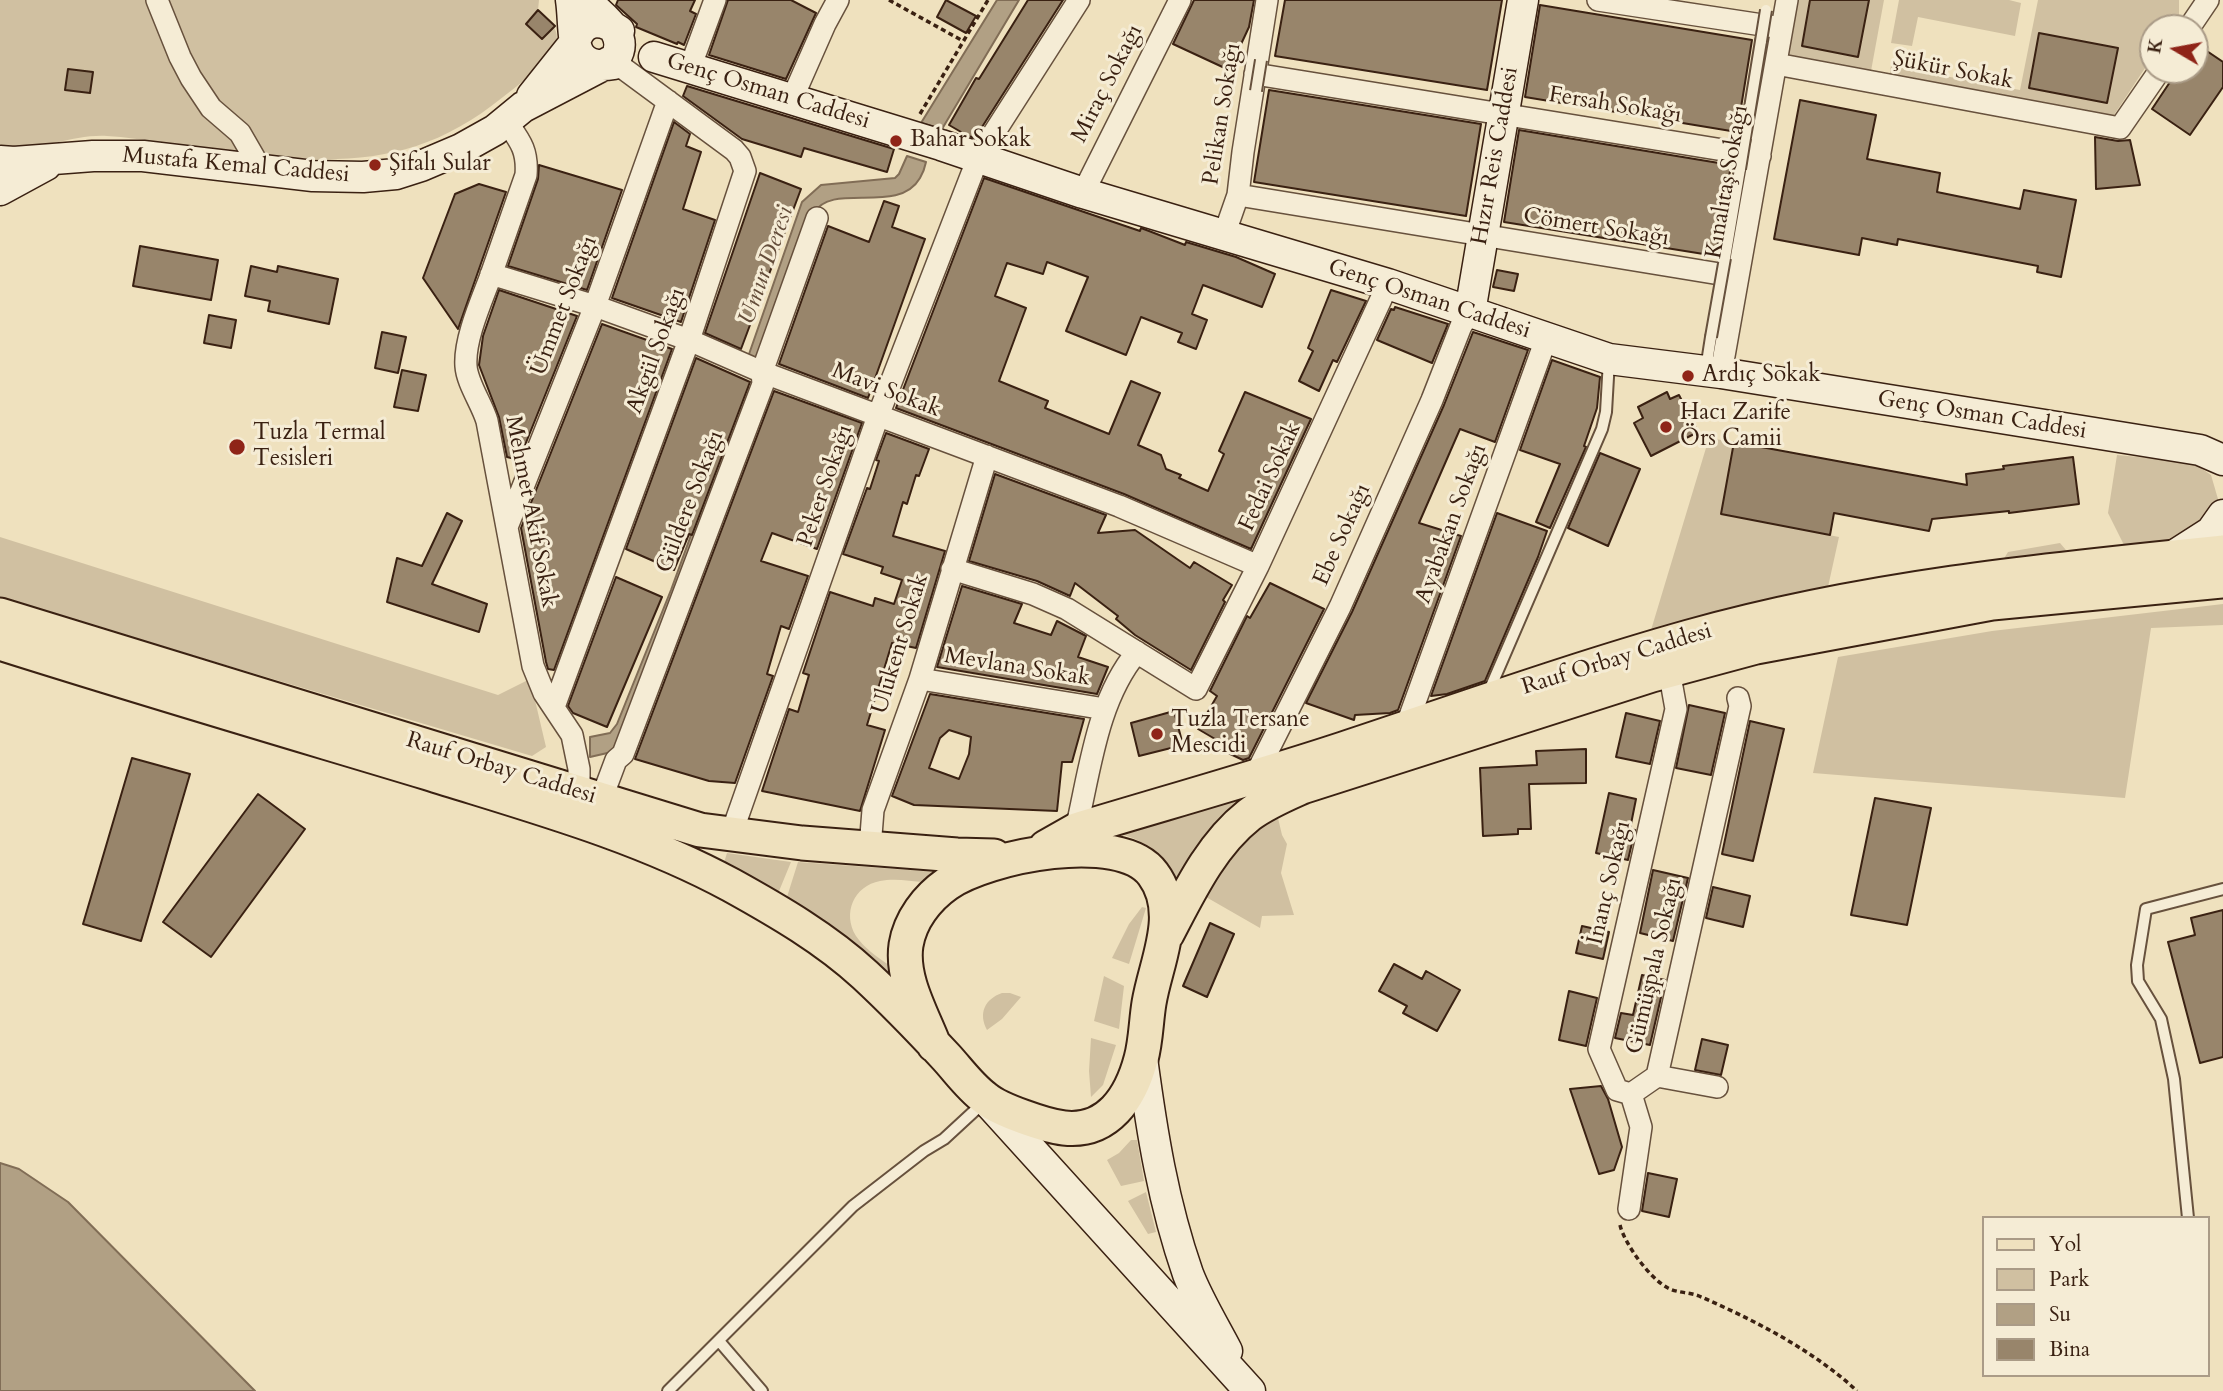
<!DOCTYPE html>
<html>
<head>
<meta charset="utf-8">
<style>
	body { margin:0 }
	#map { position:relative; width:2223px; height:1391px; overflow:hidden; background:#efe1be; font-family:Cardo,serif }
	canvas { display:block }
	.legend { position:absolute; left:1982px; top:1216px; width:228px; height:161px; box-sizing:border-box; background:#f5ecd5; border:2px solid #aa9b87; margin:0; padding:9px 12px; list-style:none; font-size:21px; color:#3a2112 }
	.legend li { display:flex; align-items:center; gap:14px; height:35px }
	.legend b { width:35px; border:2px solid #aa9b87 }
	.north { position:absolute; left:2139px; top:14px; width:70px; height:70px; box-sizing:border-box; background:#f5ecd5; border:2px solid #aa9b87; border-radius:50%; rotate:280deg; font-size:19px; font-weight:700; line-height:28px; text-align:center; color:#3a2112 }
	.north::after { content:''; display:block; margin:auto; width:24px; height:32px; background:#8f2418; clip-path:polygon(50% 0,100% 100%,50% 72%,0 100%) }
</style>
</head>
<body>
<div id="map">
<canvas width="2223" height="1391"></canvas>
<ul class="legend">
<li><b style="height:9px;background:#efe1be"></b>Yol</li>
<li><b style="height:19px;background:#d0c0a1"></b>Park</li>
<li><b style="height:19px;background:#b1a084"></b>Su</li>
<li><b style="height:19px;background:#98856b"></b>Bina</li>
</ul>
<div class="north">K</div>
</div>
<script>
const context = document.querySelector('canvas').getContext('2d');
context.lineJoin = 'round';
function paint(path, color) { context.fillStyle = color; context.fill(path, 'evenodd'); }
function strokePath(path, color, width, dash) { context.strokeStyle = color; context.lineWidth = width; context.lineCap = dash ? 'butt' : 'round'; context.setLineDash(dash || []); context.stroke(path); }
function drawText(font, color, halo, rows, align = 'center') {
  context.font = font + ' Cardo,serif'; context.lineWidth = 6; context.setLineDash([]); context.textBaseline = 'middle'; context.strokeStyle = halo; context.fillStyle = color; for (const [text, x, y, turn = 0] of rows) {
    context.save(); context.translate(x, y); context.rotate((+turn || 0) * Math.PI / 180); context.textAlign = isNaN(turn) ? turn : align; if (halo) context.strokeText(text, 0, 0); context.fillText(text, 0, 0); context.restore();
  }
}
paint(new Path2D(`
	M 0,0 L 539,0 L 538,10 C 564,34 562,40 539,65 C 529,77 516,87 503,97 C 430,156 366,164 275,157 C 256,156 236,155 217,152 C 181,147 144,138 107,136 C 90,135 72,139 55,143 C 42,146 22,155 8,151 C 8,151 1,145 0,144 Z
	M 1796,0 L 1884,0 L 1871,71 L 1786,57 Z
	M 1899,0 L 2009,0 L 2021,3 L 2015,36 L 1918,17 L 1912,46 L 1891,43 Z
	M 2038,0 L 2179,0 L 2179,16 L 2171,28 L 2153,28 L 2153,56 L 2112,118 L 1889,77 L 1891,66 L 2020,90 Z
	M 1709,438 L 1734,442 L 1721,514 L 1839,537 L 1826,596 L 1648,640 Z
	M 2117,455 L 2192,462 L 2211,475 L 2218,499 L 2211,519 L 2177,544 L 2126,549 L 2108,513 Z
	M 0,537 L 498,695 L 530,679 L 546,747 L 532,756 L 0,598 Z
	M 2060,543 L 2071,556 L 2000,565 L 2008,552 Z
	M 2223,604 L 2223,625 L 2151,628 L 2125,798 L 1813,773 L 1838,657 L 1992,631 Z
	M 1330,767 L 1176,894 C 1159,856 1157,843 1113,832 Z
	M 1278,818 L 1282,835 L 1287,844 L 1281,873 L 1294,915 L 1262,916 L 1260,928 L 1206,897 C 1208,889 1209,877 1214,870 C 1226,852 1257,825 1278,818 Z
	M 727,853 L 791,862 L 777,896 L 723,866 Z
	M 798,862 L 936,872 L 924,882 C 910,881 894,878 880,881 C 854,886 842,913 856,936 C 864,948 877,957 889,965 L 891,976 L 889,978 L 786,900 Z
	M 1142,907 L 1146,908 L 1129,964 L 1112,958 L 1129,924 Z
	M 1104,976 L 1124,986 L 1119,1029 L 1094,1021 Z
	M 1002,993 L 1010,993 L 1021,997 L 1002,1019 L 987,1030 C 978,1013 985,999 1002,993 Z
	M 1091,1038 L 1116,1045 L 1103,1085 L 1091,1097 L 1089,1071 Z
	M 1131,1140 L 1137,1140 L 1144,1181 L 1121,1186 L 1107,1160 L 1119,1153 Z
	M 1146,1192 L 1156,1232 L 1148,1234 L 1128,1201 Z`), '#d0c0a1');
const water = new Path2D(`
	M 997,0 L 1019,0 L 942,129 L 921,123 Z
	M 907,156 L 926,162 C 925,167 923,173 920,178 C 898,216 832,181 814,213 L 762,361 L 748,357 L 802,202 L 821,185 L 895,178 L 899,174 Z
	M 745,387 L 758,391 L 616,751 L 590,757 L 590,737 L 610,733 L 617,724 L 671,590 Z
	M 0,1163 L 19,1169 L 68,1202 L 255,1391 L 0,1391 Z`);
paint(water, '#b1a084');
strokePath(water, '#816d56', 2);
const building = new Path2D(`
	M 618,0 L 695,0 L 690,11 L 696,14 L 684,45 L 678,42 L 677,44 L 636,27 L 637,24 L 616,5 Z
	M 728,0 L 791,0 L 816,13 L 786,79 L 709,55 Z
	M 946,0 L 976,16 L 966,33 L 937,17 Z
	M 1028,0 L 1063,0 L 975,138 L 968,136 L 949,125 L 976,78 L 979,79 Z
	M 1194,0 L 1254,0 L 1249,27 L 1229,70 L 1173,44 Z
	M 1285,0 L 1502,0 L 1487,90 L 1275,56 Z
	M 1810,0 L 1869,0 L 1858,57 L 1802,46 Z
	M 1540,5 L 1752,40 L 1737,132 L 1525,97 Z
	M 538,10 L 555,26 L 542,39 L 526,24 Z
	M 2039,33 L 2118,48 L 2107,103 L 2029,88 Z
	M 2195,43 L 2223,62 L 2223,87 L 2190,135 L 2152,109 L 2178,70 L 2195,70 Z
	M 68,69 L 93,72 L 90,93 L 65,90 Z
	M 687,86 L 894,149 L 887,172 L 804,148 L 801,157 L 742,139 L 683,96 Z
	M 1269,90 L 1481,124 L 1466,216 L 1254,182 Z
	M 1800,100 L 1876,115 L 1867,159 L 1940,173 L 1937,192 L 2020,209 L 2024,190 L 2076,200 L 2061,277 L 2037,272 L 2038,266 L 1898,239 L 1897,245 L 1862,238 L 1859,255 L 1774,239 Z
	M 674,122 L 690,134 L 686,146 L 701,152 L 683,209 L 715,220 L 681,322 L 612,298 Z
	M 1519,130 L 1731,165 L 1716,256 L 1504,222 Z
	M 2095,137 L 2118,141 L 2130,140 L 2140,185 L 2096,189 Z
	M 539,165 L 622,190 L 587,290 L 508,266 L 538,179 Z
	M 760,173 L 801,189 L 741,349 L 705,333 Z
	M 984,178 L 1140,231 L 1141,228 L 1149,231 L 1185,245 L 1186,242 L 1236,257 L 1275,274 L 1262,307 L 1203,285 L 1192,314 L 1207,320 L 1196,349 L 1178,342 L 1182,333 L 1141,317 L 1126,355 L 1066,331 L 1088,277 L 1047,262 L 1043,274 L 1007,263 L 995,296 L 1026,308 L 999,381 L 1048,401 L 1045,408 L 1109,434 L 1131,381 L 1160,393 L 1138,445 L 1161,455 L 1166,469 L 1181,475 L 1179,478 L 1208,491 L 1224,454 L 1219,451 L 1245,392 L 1311,419 L 1251,549 L 1124,494 L 896,408 Z
	M 479,184 L 506,192 L 458,329 L 423,278 L 455,194 Z
	M 884,201 L 899,206 L 892,227 L 925,239 L 868,398 L 779,364 L 828,226 L 869,242 Z
	M 140,246 L 218,260 L 211,300 L 133,286 Z
	M 251,266 L 277,272 L 278,266 L 338,279 L 329,324 L 268,311 L 270,301 L 245,296 Z
	M 1497,270 L 1518,274 L 1514,291 L 1493,287 Z
	M 499,290 L 577,316 L 519,460 L 507,457 L 499,417 L 479,365 L 483,336 Z
	M 1331,290 L 1366,301 L 1337,362 L 1333,360 L 1319,391 L 1299,381 L 1313,351 L 1308,348 Z
	M 1395,307 L 1448,324 L 1432,363 L 1377,340 L 1391,309 L 1394,310 Z
	M 209,315 L 236,320 L 231,348 L 204,343 Z
	M 602,324 L 672,349 L 554,670 L 548,669 L 546,662 L 521,528 Z
	M 382,332 L 406,337 L 398,373 L 375,368 Z
	M 1473,332 L 1528,350 L 1495,442 L 1460,429 L 1419,523 L 1461,536 L 1398,710 L 1390,713 L 1355,715 L 1354,720 L 1306,703 L 1352,612 L 1444,405 Z
	M 696,358 L 750,382 L 692,535 L 689,534 L 674,570 L 626,549 Z
	M 1552,360 L 1600,377 L 1597,408 L 1584,446 L 1586,447 L 1550,528 L 1536,522 L 1560,464 L 1520,450 Z
	M 402,370 L 426,375 L 418,411 L 394,407 Z
	M 774,391 L 862,423 L 817,549 L 772,533 L 761,561 L 808,576 L 789,629 L 781,626 L 767,674 L 773,676 L 735,783 L 709,781 L 635,759 Z
	M 1667,392 L 1670,399 L 1679,395 L 1698,432 L 1651,456 L 1634,423 L 1643,418 L 1638,407 Z
	M 886,433 L 929,449 L 919,476 L 916,475 L 907,504 L 903,502 L 893,536 L 945,551 L 916,648 L 892,643 L 867,725 L 885,730 L 860,811 L 762,791 L 789,709 L 798,712 L 809,675 L 803,673 L 830,592 L 873,606 L 875,598 L 894,604 L 902,580 L 881,573 L 883,567 L 843,554 L 867,488 L 870,489 L 879,461 L 876,460 Z
	M 1734,442 L 1967,485 L 1966,474 L 2004,469 L 2003,466 L 2073,457 L 2079,504 L 2009,513 L 2009,511 L 1932,519 L 1929,531 L 1834,513 L 1830,535 L 1721,514 Z
	M 1600,453 L 1640,469 L 1608,546 L 1568,528 Z
	M 995,474 L 1106,515 L 1098,533 L 1135,530 L 1190,568 L 1194,562 L 1232,585 L 1223,600 L 1225,602 L 1191,670 L 1135,635 L 1116,619 L 1118,616 L 1075,583 L 1070,596 L 1037,581 L 969,561 Z
	M 447,513 L 462,521 L 432,584 L 487,604 L 479,632 L 387,602 L 397,558 L 422,566 Z
	M 1497,513 L 1547,531 L 1538,557 L 1485,681 L 1447,694 L 1431,696 Z
	M 616,577 L 662,597 L 607,727 L 573,713 L 568,706 Z
	M 1270,583 L 1324,609 L 1249,758 L 1243,760 L 1224,751 L 1227,746 L 1198,729 L 1217,696 L 1210,691 L 1247,616 L 1250,618 Z
	M 962,586 L 1022,604 L 1014,623 L 1051,635 L 1057,621 L 1086,636 L 1078,657 L 1108,667 L 1097,694 L 937,667 Z
	M 930,694 L 1084,719 L 1072,762 L 1062,762 L 1057,811 L 914,805 L 892,796 ZM 949,730 L 971,737 L 969,754 L 959,779 L 929,768 L 940,738 Z
	M 1689,705 L 1725,713 L 1711,775 L 1676,768 Z
	M 1174,711 L 1183,745 L 1139,756 L 1131,723 Z
	M 1626,713 L 1660,721 L 1650,764 L 1616,757 Z
	M 1750,721 L 1784,729 L 1753,861 L 1722,854 Z
	M 1586,749 L 1586,783 L 1529,784 L 1531,829 L 1518,829 L 1518,834 L 1483,836 L 1480,768 L 1537,765 L 1536,751 Z
	M 132,758 L 190,774 L 141,941 L 83,924 Z
	M 1609,793 L 1636,799 L 1630,829 L 1635,830 L 1628,860 L 1596,853 Z
	M 258,794 L 305,829 L 211,957 L 163,922 Z
	M 1875,798 L 1931,808 L 1907,925 L 1851,915 Z
	M 1653,870 L 1688,878 L 1673,941 L 1640,933 Z
	M 1713,887 L 1750,896 L 1743,927 L 1706,918 Z
	M 2223,910 L 2223,1057 L 2200,1063 L 2168,942 L 2195,935 L 2191,918 Z
	M 1210,923 L 1234,934 L 1207,997 L 1183,986 Z
	M 1582,926 L 1609,932 L 1603,959 L 1576,953 Z
	M 1394,964 L 1422,979 L 1426,971 L 1460,990 L 1437,1031 L 1403,1013 L 1407,1006 L 1379,991 Z
	M 1642,975 L 1665,980 L 1650,1045 L 1615,1038 L 1621,1013 L 1633,1015 Z
	M 1569,991 L 1597,998 L 1586,1046 L 1559,1040 Z
	M 1702,1039 L 1728,1045 L 1721,1075 L 1695,1070 Z
	M 1601,1086 L 1608,1099 L 1622,1147 L 1614,1170 L 1599,1174 L 1570,1089 Z
	M 1648,1173 L 1677,1179 L 1669,1217 L 1642,1211 Z`);
paint(building, '#98856b');
strokePath(building, '#3a2112', 2);
const lane = new Path2D(`
	M 1745,138 L 1761,41
	M 1725,258 L 1740,169
	M 1706,369 L 1711,337
	M 1489,691 L 1602,429 L 1606,412 L 1609,360
	M 2188,1218 L 2174,1079 L 2161,1019 L 2138,981 L 2137,965 L 2146,909 L 2223,889
	M 719,1341 L 762,1391
	M 668,1391 L 853,1206 L 924,1151 L 944,1139 L 983,1103`);
const street = new Path2D(`
	M 157,0 L 180,57 L 191,78 L 211,108 L 240,133 L 255,159
	M 1598,0 L 1782,28
	M 2189,28 L 2208,0
	M 1776,64 L 2120,128 L 2160,70
	M 690,68 L 715,0
	M 1255,74 L 1760,156
	M 792,99 L 825,24 L 838,0
	M 506,121 C 520,141 528,150 526,175 C 514,209 502,244 490,278 C 481,302 464,340 466,366 C 467,383 482,404 487,421 L 533,666 L 544,693 L 572,735 L 579,769 L 579,793
	M 1083,193 L 1180,0
	M 1238,195 L 1738,277
	M 1224,235 L 1238,195 L 1243,152 L 1267,0
	M 491,274 L 595,306 L 689,340 L 762,372 L 1119,506 L 1258,566
	M 1721,373 L 1787,0
	M 507,527 L 595,306 L 668,101
	M 952,569 L 1033,594 L 1067,609 L 1196,689 L 1258,566 L 1388,284
	M 920,679 L 1105,709
	M 554,707 L 689,340 L 745,171 L 740,157 L 734,150 L 616,63
	M 1406,727 L 1546,339
	M 1255,776 L 1340,607 L 1432,400 L 1461,326 L 1470,312
	M 601,800 L 616,760 L 623,754 L 763,384 L 762,372 L 817,218
	M 1076,830 C 1090,770 1097,700 1137,652
	M 731,835 L 878,416 L 978,158 L 1079,0
	M 870,848 L 873,810 L 920,679 L 987,456
	M 1657,1076 L 1717,1087
	M 1631,1094 L 1617,1090 L 1599,1049 L 1676,709 L 1669,670
	M 1629,1209 L 1641,1127 L 1631,1094 L 1657,1076 L 1740,706 L 1738,698`);
const secondary = new Path2D(`
	M 571,0 C 576,33 566,72 614,64
	M 654,57 L 941,145 L 1083,193 L 1388,284 L 1609,359 L 1721,373 L 2200,450 L 2223,460
	M 532,96 L 575,42 C 582,18 601,18 619,31
	M 0,161 L 14,162 L 93,156 L 143,156 L 313,176 L 363,177 L 396,174 L 421,166 L 461,149 L 495,130 L 523,107 L 615,59 C 631,34 601,16 585,0
	M 0,190 L 46,165
	M 1470,312 L 1523,0
	M 2172,557 L 2211,532 L 2223,515
	M 1142,1058 C 1152,1133 1163,1202 1188,1274 C 1198,1300 1214,1326 1227,1351
	M 987,1101 L 1250,1391`);
const primary = new Path2D(`
	M 0,615 L 700,830 L 802,843 L 957,855 L 994,856
	M 0,643 C 142,688 285,730 428,773 C 530,805 637,834 731,885 C 778,911 826,939 865,975 C 893,1001 920,1029 946,1057 C 958,1070 970,1087 985,1098 C 999,1110 1046,1126 1064,1128 C 1108,1133 1131,1097 1141,1059 C 1146,1041 1146,1021 1149,1003 C 1156,961 1182,913 1153,874 C 1120,829 987,856 947,884 C 927,898 910,920 906,945 C 901,979 922,1014 934,1045
	M 1046,847 L 1076,830 C 1165,803 1255,778 1343,749 C 1458,711 1572,670 1689,637 C 1863,588 2044,570 2223,552
	M 1167,934 C 1189,892 1211,845 1249,815 C 1265,803 1284,795 1302,787 L 1652,675 L 1756,647 L 1992,603 L 2223,581`);
strokePath(lane, '#67513d', 14);
strokePath(street, '#67513d', 24);
strokePath(secondary, '#3a2112', 33);
strokePath(primary, '#3a2112', 37);
strokePath(new Path2D(`
	M 889,0 L 963,41
	M 920,114 L 988,0
	M 1620,1225 C 1624,1243 1650,1279 1668,1288 C 1677,1293 1689,1292 1699,1296 C 1754,1320 1813,1350 1857,1391`), '#3a2112', 3.5, [5, 3.5]);
strokePath(lane, '#f5ecd5', 10);
strokePath(street, '#f5ecd5', 21);
strokePath(secondary, '#f5ecd5', 30);
strokePath(primary, '#efe1be', 33);
const laneBridge = new Path2D(`
	M 1761,41 L 1766,10
	M 1256,91 L 1261,60
	M 1740,169 L 1745,138
	M 1711,337 L 1725,258`);
strokePath(laneBridge, '#67513d', 14, []);
strokePath(laneBridge, '#f5ecd5', 10);
for (const [x, y, r, color] of [
	[896,141,7,"#8f2418"],
	[375,165,7,"#8f2418"],
	[1688,376,7,"#8f2418"],
	[1666,427,7,"#8f2418"],
	[237,447,9,"#8f2418"],
	[1157,734,7,"#8f2418"]
]) { const dot = new Path2D(); dot.arc(x, y, r, 0, 2 * Math.PI); context.fillStyle = color; context.fill(dot); strokePath(dot, '#f5ecd5', 2.5); }
drawText('23px', '#3a2112', '#f5ecd5', [
	["Şükür Sokak",1953,71,11],
	["Miraç Sokağı",1108,84,-63],
	["Genç Osman Caddesi",768,92,17],
	["Fersah Sokağı",1615,106,9],
	["Pelikan Sokağı",1223,114,-81],
	["Hızır Reis Caddesi",1496,156,-80],
	["Mustafa Kemal Caddesi",236,166,5],
	["Kınalıtaş Sokağı",1728,182,-80],
	["Cömert Sokağı",1596,228,9],
	["Genç Osman Caddesi",1429,300,18],
	["Ümmet Sokağı",565,306,-69],
	["Akgül Sokağı",657,351,-70],
	["Mavi Sokak",886,391,21],
	["Genç Osman Caddesi",1982,416,9],
	["Fedai Sokak",1271,477,-65],
	["Peker Sokağı",826,486,-71],
	["Güldere Sokağı",691,502,-69],
	["Mehmet Akif Sokak",530,512,79],
	["Ayabakan Sokağı",1452,524,-70],
	["Ebe Sokağı",1343,535,-66],
	["Ulukent Sokak",901,644,-73],
	["Rauf Orbay Caddesi",1617,660,-17],
	["Mevlana Sokak",1017,668,9],
	["Rauf Orbay Caddesi",501,769,17],
	["İnanç Sokağı",1610,883,-77],
	["Gümüşpala Sokağı",1655,966,-77]
]);
drawText('23px', '#3a2112', '#f5ecd5', [
	["Bahar Sokak",910,141],
	["Şifalı Sular",389,165],
	["Ardıç Sokak",1702,376],
	["Hacı Zarife",1680,414],
	["Örs Camii",1680,440],
	["Tuzla Termal",253,434],
	["Tesisleri",253,460],
	["Tuzla Tersane",1171,721],
	["Mescidi",1171,747]
], 'left');
drawText('italic 24px', '#644d3a', '#f5ecd5', [
	["Umur Deresi",767,266,-71]
]);
</script>
</body>
</html>
